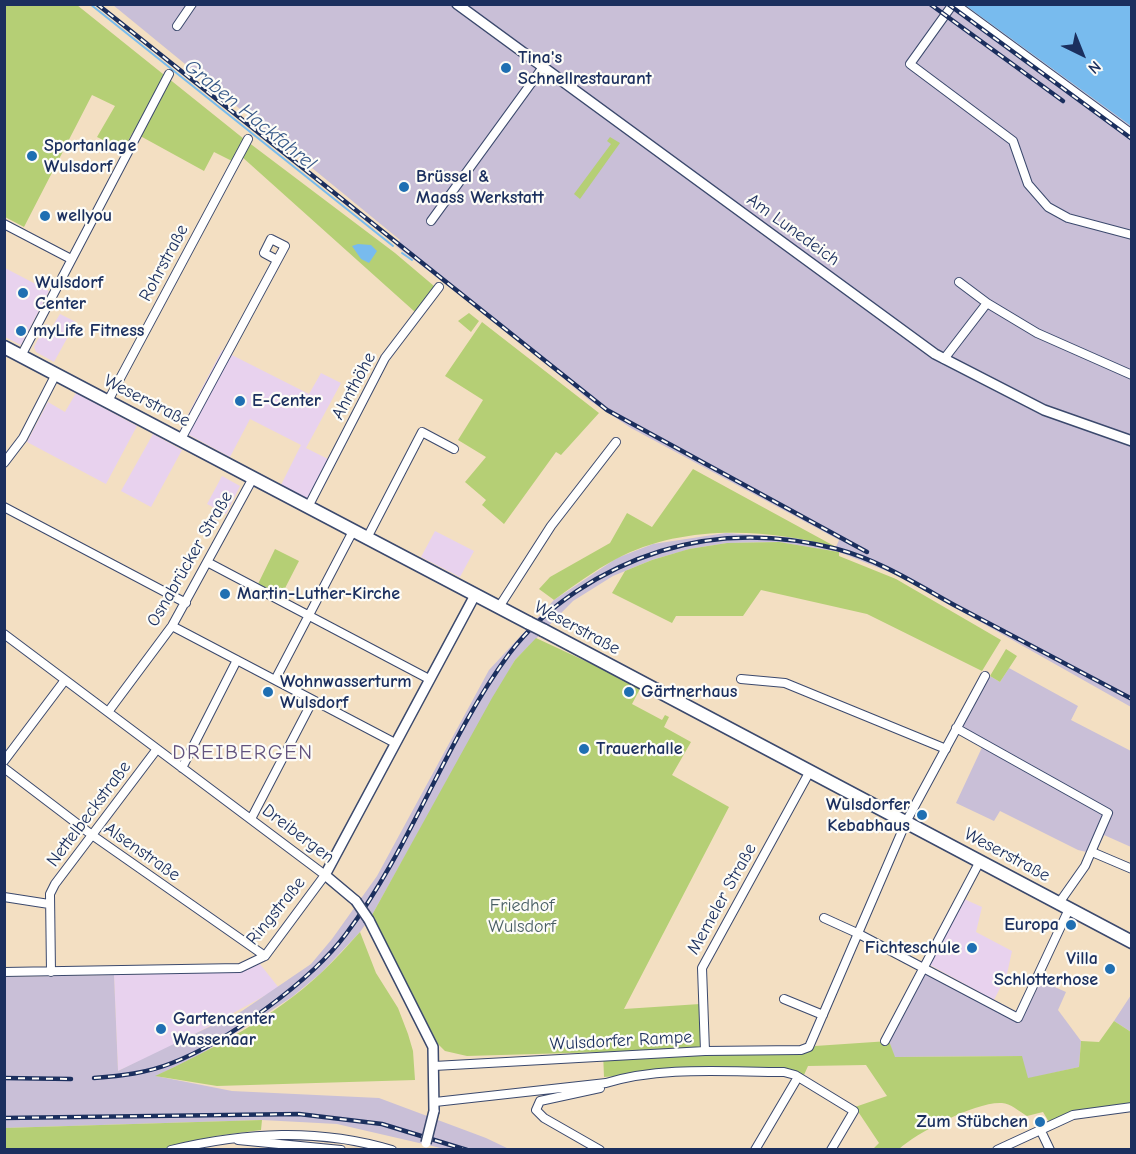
<!DOCTYPE html>
<html>
<head>
<meta charset="utf-8">
<style>
	body { margin:0 }
	#map { position:relative; width:1136px; height:1154px; overflow:hidden; background:#f3dfc2; font-family:"Comic Neue",sans-serif }
	canvas { display:block }
	.frame { position:absolute; inset:0; border:6px solid #1b2f5e; pointer-events:none }
	.north { position:absolute; left:1052px; top:24px; width:60px; height:60px; -webkit-text-stroke:4px #fdfcf7; paint-order:stroke; rotate:137deg; font-size:16px; font-weight:700; line-height:24px; text-align:center; color:#1b2f5e }
	.north::after { content:''; display:block; margin:auto; width:21px; height:27px; background:#1b2f5e; clip-path:polygon(50% 0,100% 100%,50% 72%,0 100%) }
</style>
</head>
<body>
<div id="map">
<canvas width="1136" height="1154"></canvas>
<div class="frame"></div>
<div class="north">N</div>
</div>
<script>
const context = document.querySelector('canvas').getContext('2d');
context.lineJoin = 'round';
function paint(path, color) { context.fillStyle = color; context.fill(path, 'evenodd'); }
function strokePath(path, color, width, dash) { context.strokeStyle = color; context.lineWidth = width; context.lineCap = dash ? 'butt' : 'round'; context.setLineDash(dash || []); context.stroke(path); }
function drawText(font, color, halo, rows, align = 'center') {
  context.font = font + ' "Comic Neue",sans-serif'; context.lineWidth = 4.5; context.setLineDash([]); context.textBaseline = 'middle'; context.strokeStyle = halo; context.fillStyle = color; for (const [text, x, y, turn = 0] of rows) {
    context.save(); context.translate(x, y); context.rotate((+turn || 0) * Math.PI / 180); context.textAlign = isNaN(turn) ? turn : align; if (halo) context.strokeText(text, 0, 0); context.fillText(text, 0, 0); context.restore();
  }
}
paint(new Path2D(`
	M 5,268 L 49,291 L 21,345 L 5,337 Z
	M 60,314 L 76,322 L 54,362 L 36,352 L 34,347 L 46,324 L 52,327 Z
	M 222,350 L 309,394 L 321,373 L 341,383 L 306,448 L 328,459 L 307,499 L 281,485 L 301,445 L 250,419 L 230,457 L 180,430 Z
	M 76,393 L 137,426 L 106,484 L 27,442 L 48,402 L 65,412 Z
	M 153,434 L 182,450 L 151,507 L 121,491 Z
	M 222,476 L 240,486 L 226,514 L 207,504 Z
	M 435,531 L 474,551 L 460,577 L 421,557 Z
	M 964,899 L 982,907 L 976,932 L 1012,951 L 1007,974 L 994,1000 L 930,965 Z
	M 260,964 L 279,988 L 171,1047 L 118,1071 L 114,975 L 237,972 Z`), '#e8d2ee');
paint(new Path2D(`
	M 113,5 L 965,5 L 1131,126 L 1131,707 L 899,576 L 839,552 L 779,542 L 727,543 L 690,549 L 652,560 L 613,576 L 573,601 L 515,660 L 372,915 L 360,932 L 321,973 L 292,997 L 252,1023 L 201,1054 L 156,1076 L 232,1091 L 379,1098 L 486,1138 L 509,1149 L 445,1149 L 337,1124 L 262,1120 L 5,1128 L 4,977 L 114,975 L 118,1071 L 242,1011 L 311,964 L 332,939 L 377,876 L 489,670 L 554,600 L 617,558 L 653,544 L 726,533 L 802,538 L 836,547 L 839,540 L 631,428 L 589,400 L 518,340 L 396,246 L 400,240 Z
	M 1009,668 L 1078,706 L 1071,720 L 1131,751 L 1131,847 L 1104,835 L 1095,854 L 1078,850 L 1000,811 L 994,821 L 956,803 L 985,741 L 961,728 L 990,676 L 1000,682 Z
	M 925,974 L 1020,1023 L 1041,981 L 1066,992 L 1058,1010 L 1081,1041 L 1079,1067 L 1027,1079 L 1021,1056 L 894,1057 L 889,1041 Z
	M 1131,995 L 1131,1032 L 1114,1021 Z`), '#c9bfd7');
paint(new Path2D(`
	M 4,5 L 77,5 L 244,139 L 232,161 L 214,152 L 204,171 L 133,132 L 123,150 L 97,137 L 115,106 L 92,95 L 24,227 L 5,217 Z
	M 610,137 L 620,143 L 580,199 L 574,194 L 611,144 L 607,141 Z
	M 248,142 L 395,253 L 434,286 L 430,297 L 415,312 L 241,156 Z
	M 469,313 L 479,321 L 471,332 L 458,321 Z
	M 482,322 L 599,413 L 561,455 L 556,452 L 504,524 L 482,505 L 486,500 L 465,482 L 486,457 L 458,440 L 483,400 L 445,376 Z
	M 693,469 L 836,547 C 767,528 681,524 616,559 C 594,571 574,585 554,600 L 539,589 L 550,577 L 610,543 L 627,513 L 652,527 Z
	M 779,542 L 839,552 L 839,556 L 896,579 L 1001,640 L 982,671 L 867,614 L 761,590 L 743,616 L 676,616 L 672,623 L 612,593 L 625,571 L 652,560 L 689,549 L 727,543 Z
	M 275,549 L 299,561 L 281,596 L 258,584 Z
	M 536,638 L 641,687 L 632,704 L 662,720 L 665,715 L 669,717 L 664,727 L 691,742 L 672,775 L 729,807 L 624,1009 L 700,1004 L 702,1054 L 808,1052 L 815,1046 L 889,1041 L 895,1057 L 1022,1056 L 1028,1078 L 1079,1067 L 1081,1041 L 1099,1042 L 1114,1021 L 1131,1032 L 1131,1104 L 1072,1113 L 1049,1122 L 1043,1112 L 1027,1116 C 1020,1112 1010,1103 1002,1103 C 977,1101 916,1133 899,1149 L 873,1149 L 879,1143 L 855,1107 L 887,1096 L 866,1065 L 808,1066 L 804,1075 L 786,1068 L 693,1070 L 604,1077 L 603,1052 L 467,1056 L 445,1051 L 438,1044 L 372,915 L 492,698 L 515,660 Z
	M 1006,649 L 1017,656 L 1000,682 L 990,676 Z
	M 360,932 L 376,973 L 398,1008 L 408,1034 L 413,1051 L 415,1080 L 217,1086 L 155,1076 C 213,1049 274,1017 321,973 C 335,960 347,946 360,932 Z
	M 262,1120 L 261,1130 L 216,1136 L 160,1150 L 5,1149 L 4,1128 Z`), '#b5cf75');
paint(new Path2D(`
	M 965,5 L 1131,5 L 1131,126 Z
	M 358,244 L 371,245 L 377,251 L 369,263 L 361,259 L 352,246 Z`), '#78bbee');
strokePath(new Path2D(`
	M 90,4 L 393,246
	M 402,253 L 412,260`), '#78bbee', 2);
const minor = new Path2D(`
	M 953,4 L 910,64 L 1013,141 L 1028,184 L 1048,207 L 1068,218 L 1132,235
	M 955,4 L 1132,134
	M 177,26 L 192,4
	M 431,221 L 543,67
	M 4,224 L 71,259
	M 959,282 L 987,303
	M 21,356 L 169,74
	M 944,359 L 987,303 L 1037,333 L 1132,375
	M 108,401 L 248,139
	M 181,439 L 285,246 L 271,239 L 264,253 L 277,260
	M 4,463 L 23,438 L 56,374
	M 4,507 L 186,603
	M 308,507 L 385,358 L 439,287
	M 367,538 L 422,432 L 454,449
	M 209,563 L 429,679
	M 499,607 L 551,526 L 616,442
	M 172,626 L 395,743
	M 4,634 L 325,875 L 265,956 L 240,968 L 4,972
	M 741,679 L 785,683 L 946,749
	M 275,680 L 353,531
	M 108,712 L 172,626 L 253,478
	M 956,728 L 1108,813 L 1085,866 L 1059,903
	M 4,761 L 65,680
	M 4,768 L 92,835 L 265,956
	M 182,768 L 237,660
	M 251,819 L 313,700
	M 1092,852 L 1132,869
	M 4,897 L 49,904
	M 824,918 L 857,933 L 1018,1018 L 1069,909
	M 51,972 L 50,894 L 55,884 L 157,749
	M 784,999 L 823,1015
	M 885,1041 L 980,861
	M 705,1051 L 702,968 L 810,771
	M 434,1066 L 705,1051 L 801,1050 L 809,1047 L 906,822 L 985,676
	M 435,1102 L 606,1083 C 662,1066 725,1072 784,1072 L 795,1075 L 854,1111 L 831,1150
	M 1040,1129 L 1050,1150
	M 238,1140 L 341,1150
	M 171,1150 C 246,1132 318,1128 392,1150
	M 600,1150 L 544,1118 L 536,1110 L 540,1101 L 600,1088
	M 755,1150 L 798,1077
	M 997,1150 L 1073,1115 L 1132,1107`);
const tertiary = new Path2D(`
	M 457,4 L 935,354 L 1044,410 L 1132,441
	M 356,901 L 325,875 L 475,595
	M 369,920 L 433,1047 L 434,1111`);
const primary = new Path2D(`
	M 4,347 L 529,623
	M 543,630 L 1132,942`);
strokePath(minor, '#3b496d', 10);
strokePath(tertiary, '#3b496d', 12);
strokePath(primary, '#3b496d', 15);
strokePath(minor, '#fff', 8);
strokePath(tertiary, '#fff', 9);
strokePath(primary, '#fff', 12);
const rail = new Path2D(`
	M 97,4 L 607,410 L 867,552
	M 930,4 L 1063,101
	M 948,4 L 1132,139
	M 4,1078 L 71,1079
	M 94,1078 C 121,1076 147,1073 172,1063 C 227,1042 311,981 346,934 C 411,848 445,741 509,654 C 546,605 603,569 661,551 C 718,533 779,534 837,549 C 879,560 918,585 956,606 C 1015,637 1073,668 1132,699
	M 4,1118 L 299,1114 L 382,1124 L 467,1150`);
strokePath(rail, '#1b2f5e', 4.5);
strokePath(rail, '#fdfcf7', 2, [7]);
const tertiaryBridge = new Path2D(`
	M 356,901 L 369,920
	M 426,1143 L 434,1111`);
const primaryBridge = new Path2D(`
	M 529,623 L 543,630`);
strokePath(tertiaryBridge, '#3b496d', 12, []);
strokePath(primaryBridge, '#3b496d', 15, []);
strokePath(tertiaryBridge, '#fff', 9);
strokePath(primaryBridge, '#fff', 12);
for (const [x, y, r, color] of [
	[506,68,6,"#1f6fb2"],
	[32,156,6,"#1f6fb2"],
	[404,187,6,"#1f6fb2"],
	[45,216,6,"#1f6fb2"],
	[23,293,6,"#1f6fb2"],
	[21,331,6,"#1f6fb2"],
	[240,401,6,"#1f6fb2"],
	[225,594,6,"#1f6fb2"],
	[268,692,6,"#1f6fb2"],
	[629,692,6,"#1f6fb2"],
	[584,749,6,"#1f6fb2"],
	[922,815,6,"#1f6fb2"],
	[1071,925,6,"#1f6fb2"],
	[972,948,6,"#1f6fb2"],
	[1110,969,6,"#1f6fb2"],
	[161,1029,6,"#1f6fb2"],
	[1040,1122,6,"#1f6fb2"]
]) { const dot = new Path2D(); dot.arc(x, y, r, 0, 2 * Math.PI); context.fillStyle = color; context.fill(dot); strokePath(dot, '#fdfcf7', 2); }
drawText('bold 18px', '#1b2f5e', '#fdfcf7', [
	["Tina's",518,58],
	["Schnellrestaurant",518,79],
	["Sportanlage",44,146],
	["Wulsdorf",44,167],
	["Brüssel &",416,177],
	["Maass Werkstatt",416,198],
	["wellyou",57,216],
	["Wulsdorf",35,283],
	["Center",35,304],
	["myLife Fitness",33,331],
	["E-Center",252,401],
	["Martin-Luther-Kirche",237,594],
	["Wohnwasserturm",280,682],
	["Wulsdorf",280,703],
	["Gärtnerhaus",641,692],
	["Trauerhalle",596,749],
	["Wulsdorfer",910,805,"right"],
	["Kebabhaus",910,826,"right"],
	["Europa",1059,925,"right"],
	["Fichteschule",960,948,"right"],
	["Villa",1098,959,"right"],
	["Schlotterhose",1098,980,"right"],
	["Gartencenter",173,1019],
	["Wassenaar",173,1040],
	["Zum Stübchen",1028,1122,"right"]
], 'left');
drawText('18px', '#1b2f5e', '#fdfcf7', [
	["Am Lunedeich",793,230,36],
	["Rohrstraße",164,263,-62],
	["Ahnthöhe",354,386,-62],
	["Weserstraße",147,401,27],
	["Osnabrücker Straße",190,559,-60],
	["Weserstraße",577,628,28],
	["Nettelbeckstraße",89,814,-53],
	["Dreibergen",298,834,37],
	["Alsenstraße",142,852,35],
	["Weserstraße",1007,855,28],
	["Memeler Straße",722,899,-61],
	["Ringstraße",276,911,-51],
	["Wulsdorfer Rampe",621,1041,-3]
]);
drawText('18px', '#495f65', '#fdfcf7', [
	["Friedhof",522,906],
	["Wulsdorf",522,927]
]);
drawText('italic 20px', '#375989', '#fdfcf7', [
	["Graben Hackfahrel",250,115,39]
]);
context.letterSpacing = '1.5px';
drawText('21px', '#62537e', '#fdfcf7', [
	["DREIBERGEN",243,753]
]);
context.letterSpacing = '0px';
</script>
</body>
</html>
